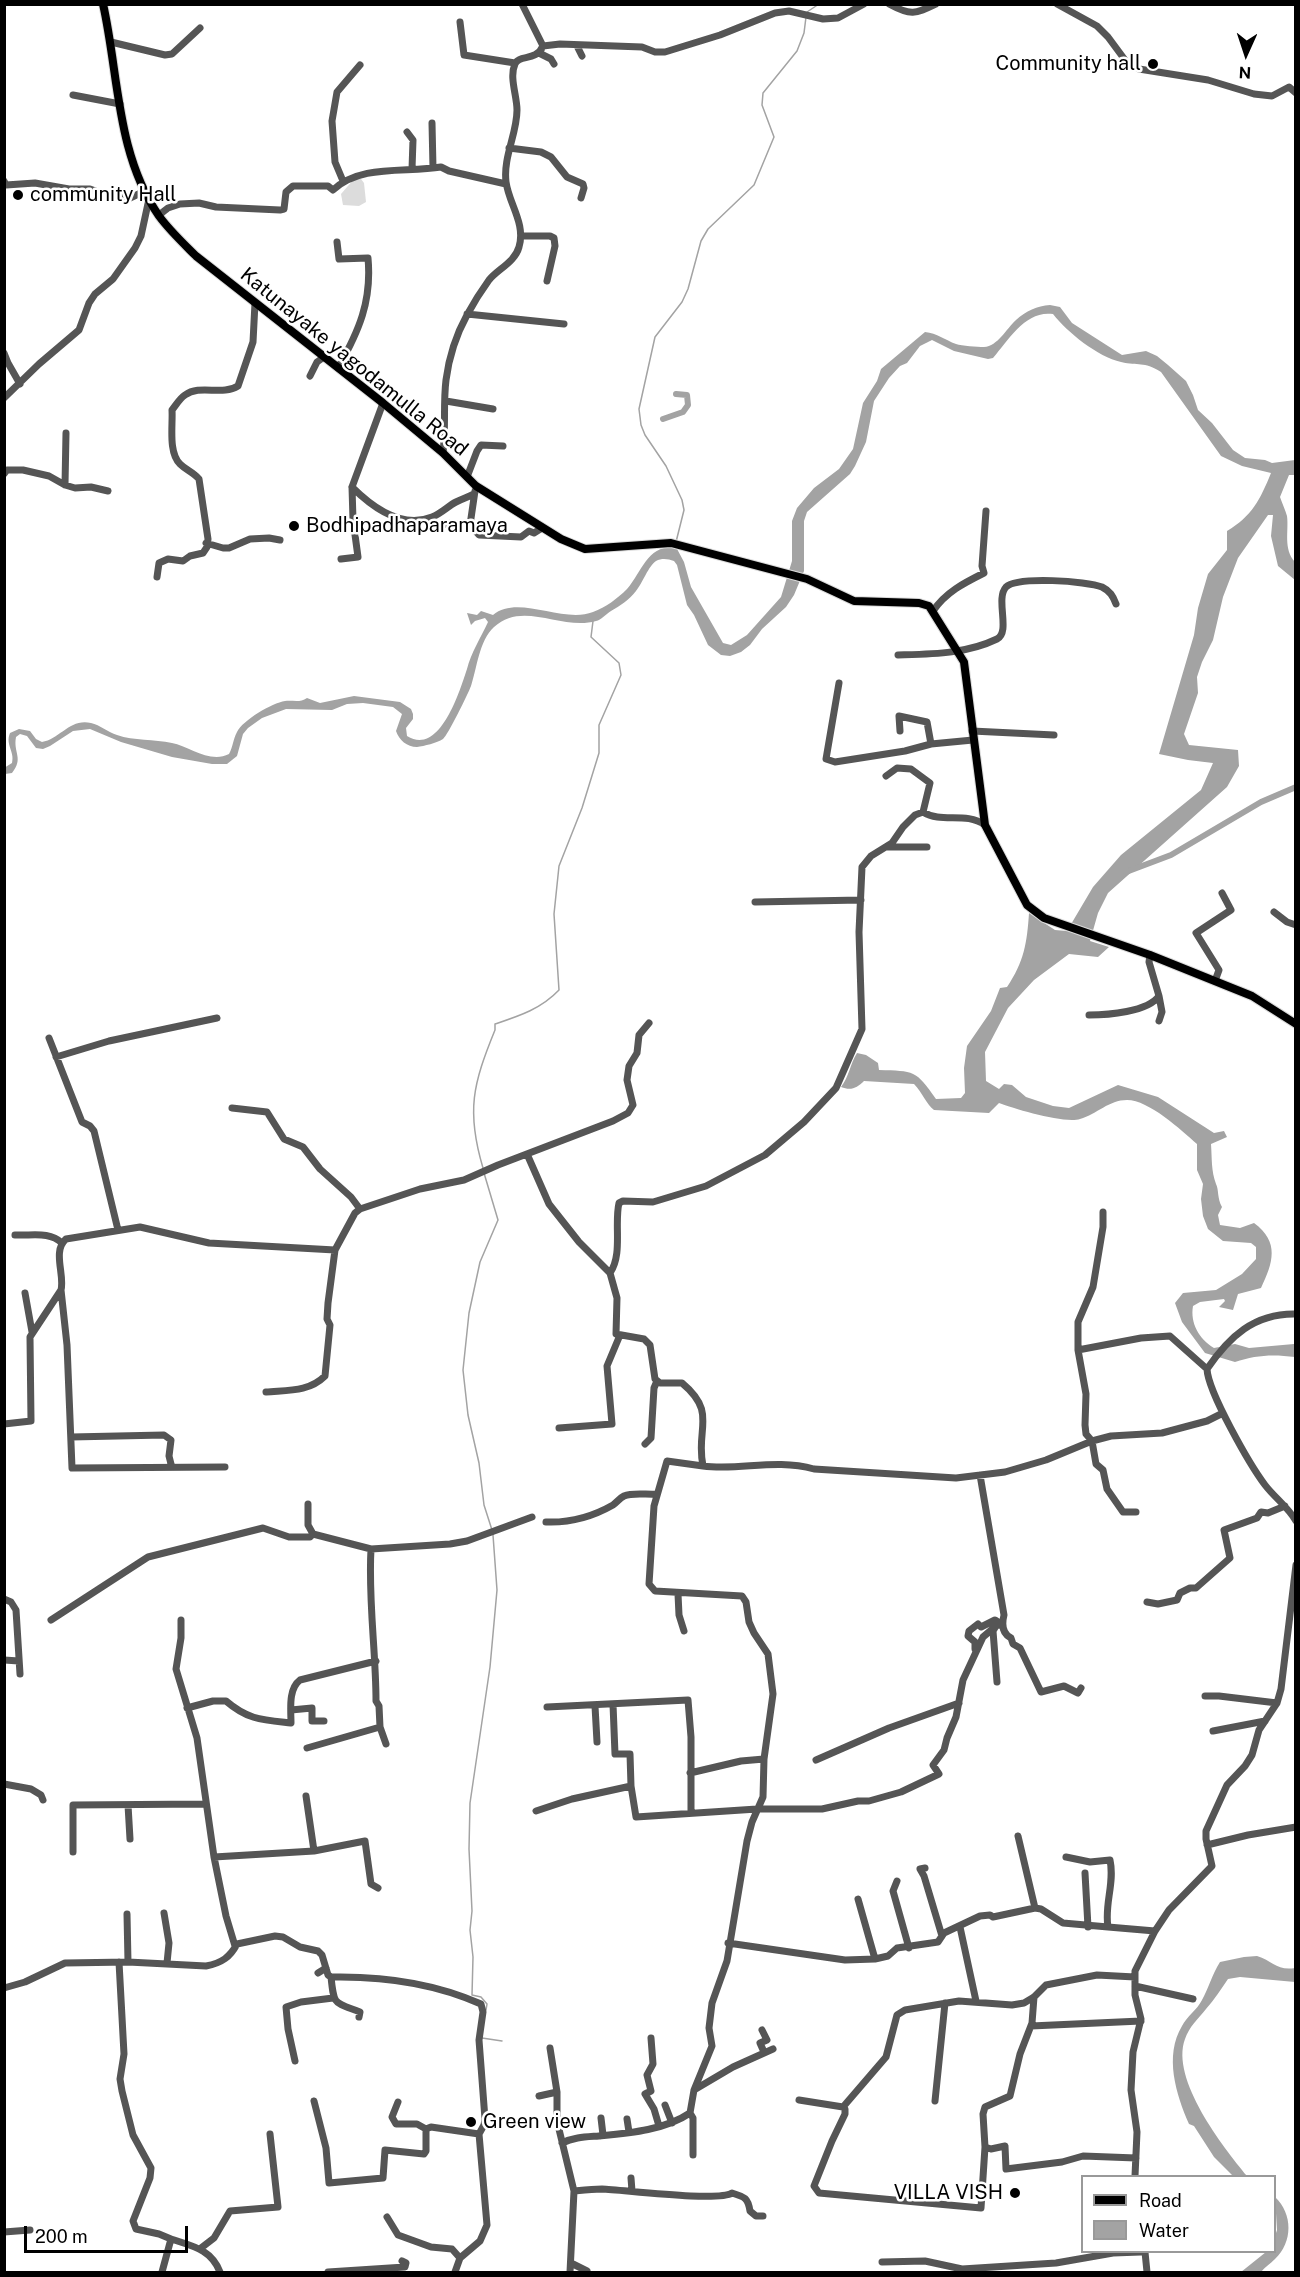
<!DOCTYPE html>
<html>
<head>
<meta charset="utf-8">
<style>
	body { margin:0 }
	#map { position:relative; width:1300px; height:2277px; overflow:hidden; background:#fff; font-family:"Public Sans",sans-serif }
	canvas { display:block }
	.frame { position:absolute; inset:0; border:6px solid #000; pointer-events:none }
	.legend { position:absolute; left:1081px; top:2175px; width:195px; height:78px; box-sizing:border-box; background:#fff; border:2px solid #999; margin:0; padding:8px 10px; list-style:none; font-size:18px; color:#000 }
	.legend li { display:flex; align-items:center; gap:12px; height:30px }
	.legend b { width:30px; border:2px solid #999 }
	.north { position:absolute; left:1216px; top:24px; width:60px; height:60px; -webkit-text-stroke:4px #fff; paint-order:stroke; rotate:183deg; font-size:16px; font-weight:700; line-height:24px; text-align:center; color:#000 }
	.north::after { content:''; display:block; margin:auto; width:21px; height:27px; background:#000; clip-path:polygon(50% 0,100% 100%,50% 72%,0 100%) }
	.scale { position:absolute; left:24px; top:2226px; width:164px; height:27px; box-sizing:border-box; border:3px solid #000; border-top:0; padding-left:8px; font-size:18px; line-height:21px; white-space:nowrap; color:#000; -webkit-text-stroke:4px #fff; paint-order:stroke }
</style>
</head>
<body>
<div id="map">
<canvas width="1300" height="2277"></canvas>
<div class="frame"></div>
<ul class="legend">
<li><b style="height:8px;background:#000"></b>Road</li>
<li><b style="height:16px;background:#a3a3a3"></b>Water</li>
</ul>
<div class="north">N</div>
<div class="scale">200 m</div>
</div>
<script>
const context = document.querySelector('canvas').getContext('2d');
context.lineJoin = 'round';
function paint(path, color) { context.fillStyle = color; context.fill(path, 'evenodd'); }
function strokePath(path, color, width, dash) { context.strokeStyle = color; context.lineWidth = width; context.lineCap = dash ? 'butt' : 'round'; context.setLineDash(dash || []); context.stroke(path); }
function drawText(font, color, halo, rows, align = 'center') {
  context.font = font + ' "Public Sans",sans-serif'; context.lineWidth = 5; context.setLineDash([]); context.textBaseline = 'middle'; context.strokeStyle = halo; context.fillStyle = color; for (const [text, x, y, turn = 0] of rows) {
    context.save(); context.translate(x, y); context.rotate((+turn || 0) * Math.PI / 180); context.textAlign = isNaN(turn) ? turn : align; if (halo) context.strokeText(text, 0, 0); context.fillText(text, 0, 0); context.restore();
  }
}
paint(new Path2D(`
	M 354,179 L 361,179 L 364,183 L 366,202 L 359,206 L 343,205 L 341,194 Z`), '#dcdcdc');
paint(new Path2D(`
	M 1050,305 L 1060,307 L 1072,323 L 1122,355 L 1146,351 L 1157,356 L 1168,365 L 1186,381 L 1193,395 L 1198,410 L 1212,423 L 1233,450 L 1245,458 L 1265,460 L 1272,463 L 1295,460 L 1295,475 L 1289,475 L 1280,497 C 1282,503 1285,509 1287,516 C 1289,531 1283,549 1295,562 L 1295,580 L 1278,566 L 1271,536 L 1273,515 L 1268,515 L 1238,558 L 1223,597 L 1213,640 L 1202,662 L 1197,677 L 1198,693 L 1184,734 L 1189,745 L 1238,750 L 1239,766 L 1227,787 L 1108,893 L 1098,913 L 1090,941 L 1109,947 L 1098,957 L 1069,954 L 1034,980 L 1008,1008 L 985,1052 L 986,1081 L 999,1089 L 1004,1084 L 1012,1085 L 1026,1097 L 1053,1106 L 1069,1108 L 1118,1085 L 1158,1097 L 1214,1133 L 1224,1131 L 1227,1137 L 1211,1144 C 1212,1158 1211,1171 1216,1184 C 1219,1190 1217,1198 1222,1207 L 1218,1215 L 1220,1225 L 1240,1228 L 1254,1223 C 1280,1242 1273,1263 1261,1288 L 1238,1294 L 1233,1310 L 1219,1307 L 1225,1301 L 1224,1299 L 1200,1302 L 1193,1306 C 1190,1323 1199,1339 1214,1348 L 1235,1344 L 1249,1348 L 1294,1344 L 1295,1357 C 1273,1354 1255,1355 1235,1362 L 1205,1353 L 1182,1322 L 1175,1303 L 1183,1293 L 1216,1290 L 1242,1274 L 1256,1259 L 1256,1247 L 1251,1243 L 1223,1241 L 1208,1229 L 1203,1216 L 1201,1199 L 1203,1184 L 1197,1170 L 1197,1144 C 1181,1130 1149,1100 1127,1100 C 1109,1100 1097,1114 1080,1119 C 1065,1124 1015,1109 999,1103 L 989,1113 L 934,1110 C 927,1105 922,1092 914,1084 L 864,1081 C 857,1088 851,1091 841,1087 C 849,1077 850,1064 857,1053 L 866,1055 L 878,1063 L 879,1070 C 914,1071 916,1070 936,1099 L 961,1098 L 965,1093 L 964,1068 L 967,1046 L 991,1011 L 1000,988 L 1007,987 C 1024,962 1027,943 1029,913 L 1055,930 L 1067,931 L 1093,887 L 1121,855 L 1201,790 L 1213,763 L 1188,760 L 1159,754 L 1194,635 L 1198,608 L 1208,574 L 1227,550 L 1227,531 C 1252,516 1260,500 1271,473 L 1242,466 L 1221,456 L 1161,372 C 1143,361 1139,366 1121,362 C 1098,357 1067,332 1053,314 C 1026,310 1009,339 993,358 L 988,359 L 954,351 L 932,340 L 920,346 L 907,363 L 900,366 L 889,378 L 874,401 L 866,442 L 855,466 L 850,474 L 807,512 L 804,521 L 804,571 L 794,595 L 786,607 L 762,629 L 750,645 L 741,652 L 730,656 L 721,655 L 708,645 L 694,615 L 687,605 L 677,565 L 674,561 C 668,559 662,558 656,561 C 649,565 642,584 636,591 C 629,600 620,606 611,611 C 606,614 601,620 596,621 C 562,631 523,600 494,627 C 479,641 477,668 471,686 C 468,694 448,735 443,739 C 437,743 424,746 417,747 C 407,747 399,740 396,731 L 402,714 L 393,707 L 363,703 L 347,704 L 332,710 L 286,709 L 262,718 L 248,728 L 243,734 L 237,756 L 227,764 L 212,764 L 172,757 L 121,742 L 90,729 L 73,731 L 50,746 L 43,749 L 36,748 L 27,736 L 20,734 L 16,737 C 13,753 24,758 12,773 L 5,774 L 4,768 L 12,763 C 15,751 5,745 10,733 L 19,729 L 30,731 L 36,739 L 42,742 C 60,739 70,718 91,723 C 100,725 108,732 117,735 C 134,741 154,739 172,743 C 189,746 210,764 229,754 C 233,747 233,739 237,732 C 243,720 272,703 285,701 C 293,700 300,703 307,698 L 320,703 L 354,696 L 400,702 L 411,709 L 413,714 L 413,719 L 406,728 L 407,736 C 440,757 460,690 467,669 C 471,653 481,637 488,622 L 485,618 L 475,621 L 471,625 L 467,613 L 477,615 L 481,611 L 493,615 C 518,594 563,624 593,612 C 606,607 617,599 627,589 C 643,570 647,545 676,547 L 684,562 L 691,587 L 723,643 L 731,645 L 747,635 L 781,597 L 792,561 L 792,521 L 797,508 L 814,488 L 839,469 L 853,449 L 863,403 L 877,381 L 881,369 L 925,332 C 937,333 945,340 956,344 C 962,346 977,347 984,347 C 998,346 1006,329 1016,320 C 1026,311 1037,306 1050,305 Z
	M 1257,1956 C 1273,1961 1277,1971 1295,1968 L 1295,1982 L 1240,1977 L 1228,1979 C 1221,1989 1214,2000 1206,2009 C 1198,2019 1189,2027 1185,2039 C 1170,2079 1223,2147 1247,2176 L 1233,2176 L 1214,2157 L 1194,2126 L 1189,2124 C 1176,2094 1164,2056 1182,2026 C 1187,2016 1197,2010 1202,2000 C 1209,1987 1212,1975 1220,1962 L 1244,1957 Z
	M 1275,2197 C 1293,2214 1293,2242 1275,2259 C 1270,2264 1265,2267 1261,2272 L 1241,2272 L 1266,2252 L 1274,2252 L 1275,2236 L 1277,2230 Z`), '#a3a3a3');
strokePath(new Path2D(`
	M 807,12 L 819,4
	M 676,542 L 684,510 L 682,500 L 666,466 L 645,435 L 641,425 L 639,409 L 655,337 L 682,302 L 688,289 L 701,241 L 708,229 L 754,185 L 774,137 L 762,105 L 763,93 L 797,51 L 804,33 L 806,17
	M 483,1168 C 466,1111 473,1084 495,1030 L 495,1024 C 519,1016 541,1009 559,990 L 554,914 L 559,866 L 582,808 L 599,753 L 599,725 L 621,675 L 619,663 L 591,637 L 593,621
	M 484,1173 L 498,1220 L 480,1262 L 469,1313 L 463,1370 L 468,1415 L 479,1463 L 484,1505 L 492,1530
	M 486,2010 L 487,2004 L 481,1997 L 472,1995 L 473,1957 L 470,1930 L 472,1911 L 469,1849 L 470,1803 L 490,1667 L 497,1590 L 493,1535
	M 482,2038 L 502,2041`), '#a3a3a3', 1.5);
strokePath(new Path2D(`
	M 663,419 L 683,412 L 688,405 L 687,395 L 676,394
	M 1126,872 L 1171,855 L 1261,802 L 1296,787`), '#a3a3a3', 6);
const major = new Path2D(`
	M 103,4 C 119,75 116,154 159,216 C 170,231 183,243 196,256 L 383,403 L 443,453 L 476,486 L 561,539 L 585,549 L 671,543 L 807,579 L 854,601 L 919,603 L 929,606 L 964,662 L 985,825 L 1027,905 L 1044,918 L 1150,955 L 1252,996 L 1296,1024`);
strokePath(major, '#dbdbdb', 10);
strokePath(new Path2D(`
	M 522,4 L 543,46
	M 889,4 C 911,16 915,14 936,4
	M 1057,4 L 1097,26 L 1108,37 L 1128,64 L 1139,69 L 1208,80 L 1254,94 L 1272,96 L 1289,87 L 1296,93
	M 460,22 L 464,55 L 515,63
	M 111,42 L 165,55 L 172,54 L 200,28
	M 577,46 L 582,56
	M 539,53 L 551,59 L 554,64
	M 73,95 L 120,104
	M 432,123 L 433,168
	M 407,132 L 413,140 L 412,169
	M 509,148 L 541,152 L 551,157 L 567,177 L 583,184 L 584,188 L 581,198
	M 4,181 L 6,185 L 35,183 L 69,189 L 90,189 L 101,193 L 130,198 L 145,191
	M 343,181 L 335,162 L 332,121 L 337,92 L 360,65
	M 159,215 L 168,208 L 180,204 L 199,203 L 216,207 L 280,210 L 284,209 L 286,192 L 293,186 L 328,186 L 333,190 C 361,164 405,173 441,167 L 449,171 L 506,184
	M 522,236 L 550,236 L 554,238 L 555,246 L 547,281
	M 337,242 L 339,259 L 368,258 C 372,301 359,331 338,368
	M 467,314 L 564,324
	M 4,353 L 8,363 L 20,384
	M 310,376 L 317,362 L 324,357
	M 4,398 L 39,364 L 79,330 L 89,303 L 95,294 L 113,279 L 135,248 L 141,236 L 149,199
	M 446,401 L 493,409
	M 443,453 C 446,428 443,404 446,380 C 449,357 456,335 467,315 C 473,304 481,291 489,280 C 498,269 515,262 519,247 C 526,224 509,204 506,182 C 503,157 517,134 517,110 C 517,96 509,77 515,64 C 519,54 536,62 543,46 L 560,44 L 642,47 L 655,52 L 665,52 L 720,35 L 775,13 L 789,11 L 823,19 L 838,18 L 864,4
	M 4,474 L 7,470 L 23,470 L 49,476 L 65,485 L 75,488 L 91,487 L 108,491
	M 467,477 L 477,451 L 481,445 L 503,446
	M 65,485 L 66,433
	M 352,487 C 373,508 402,529 432,517 C 442,513 448,506 456,502 C 462,499 468,497 474,494
	M 475,491 L 470,525 L 479,535 L 521,537 L 529,531 L 534,533 L 542,528
	M 443,525 L 450,523 L 470,525
	M 206,543 L 223,548 L 229,548 L 250,539 L 269,538 L 280,540
	M 341,559 L 358,557 L 353,520 L 352,487 L 383,403
	M 157,577 L 159,563 L 168,559 L 183,561 L 190,556 L 203,553 L 207,547 L 208,539 L 199,479 C 193,472 186,470 180,464 C 168,452 173,425 172,410 C 176,405 180,398 185,395 C 200,384 222,396 238,386 L 253,342 L 255,303
	M 933,611 C 946,592 964,583 984,573 L 982,566 L 986,511
	M 898,655 C 932,654 966,654 997,639 C 1011,632 995,599 1006,587 C 1017,576 1087,581 1102,587 C 1110,591 1113,596 1116,604
	M 839,683 L 826,759 L 835,762 L 905,751 L 931,744
	M 900,731 L 899,716 L 927,722 L 931,744 L 973,740
	M 972,731 L 1054,735
	M 886,776 L 897,768 L 911,769 L 930,783 L 923,812
	M 888,847 L 927,847
	M 755,902 L 861,900
	M 1274,912 L 1287,922 L 1296,925
	M 1215,981 L 1219,970 L 1196,933 L 1231,910 L 1222,893
	M 1159,996 L 1162,1012 L 1159,1021
	M 1089,1015 C 1107,1015 1148,1012 1159,996 L 1149,962 L 1150,955
	M 49,1038 L 82,1122 L 90,1126 L 94,1131 L 118,1230
	M 56,1057 L 109,1041 L 217,1018
	M 232,1108 L 267,1112 L 284,1139 L 303,1147 L 320,1169 L 351,1197 L 360,1209
	M 527,1154 L 549,1204 L 579,1242 L 610,1273 L 617,1298 L 616,1334 L 644,1339 L 650,1345 L 655,1379 L 660,1383 L 682,1383 C 718,1413 695,1429 703,1466 C 740,1471 775,1458 814,1469 L 956,1478 L 1005,1472 L 1046,1460 L 1092,1441 L 1111,1436 L 1162,1433 L 1207,1421 L 1223,1413
	M 1103,1212 L 1103,1227 L 1093,1287 L 1078,1322 L 1078,1350 L 1086,1394 L 1085,1425 L 1086,1434 L 1092,1441 L 1096,1464 L 1103,1470 L 1107,1489 L 1123,1512 L 1136,1512
	M 15,1235 C 32,1236 49,1231 62,1243
	M 610,1273 C 623,1254 614,1224 619,1203 L 623,1201 L 653,1202 L 706,1186 L 765,1155 L 804,1122 L 836,1088 L 862,1029 L 859,932 L 862,867 L 871,856 L 892,843 L 903,827 L 915,815 L 923,812 C 942,824 965,811 985,825
	M 61,1290 L 67,1345 L 72,1468 L 225,1467
	M 25,1293 L 32,1332
	M 1296,1314 C 1254,1313 1229,1337 1207,1369 C 1208,1392 1250,1465 1265,1485 C 1275,1498 1288,1507 1296,1521
	M 1078,1350 L 1141,1338 L 1170,1336 L 1207,1369
	M 266,1392 C 288,1390 309,1392 325,1376 L 330,1325 L 327,1319 L 328,1303 L 335,1250 L 355,1213 L 360,1209 L 420,1189 L 464,1180 L 498,1165 L 613,1121 L 628,1113 L 633,1105 L 627,1080 L 629,1066 L 637,1053 L 639,1035 L 649,1023
	M 4,1424 L 31,1421 L 30,1337 L 61,1290 C 65,1275 52,1251 66,1239 L 140,1227 L 209,1243 L 335,1250
	M 559,1428 L 612,1424 L 607,1366 L 620,1335
	M 71,1437 L 164,1435 L 171,1440 L 169,1456 L 171,1464
	M 645,1444 L 651,1438 L 654,1388 L 657,1381
	M 980,1475 L 1004,1615 C 1002,1623 1001,1633 1011,1638 L 1013,1644 L 1020,1648 L 1041,1692 L 1064,1686 L 1078,1693 L 1081,1688
	M 308,1504 L 308,1525 L 313,1534 L 371,1549 L 450,1544 L 467,1541 L 532,1517
	M 546,1522 C 570,1523 592,1517 613,1505 C 617,1502 620,1498 624,1496 C 633,1492 648,1495 657,1494
	M 371,1549 C 368,1600 376,1651 376,1701 L 379,1706 L 380,1727 L 386,1744
	M 678,1594 L 679,1615 L 684,1631
	M 4,1599 L 11,1602 L 16,1610 L 20,1674
	M 1147,1602 L 1158,1604 L 1177,1600 L 1180,1593 L 1190,1588 L 1196,1588 L 1230,1558 L 1224,1530 L 1257,1518 L 1261,1512 L 1268,1513 L 1285,1506
	M 51,1620 L 148,1557 L 263,1528 L 289,1537 L 310,1537 L 313,1534
	M 181,1620 L 181,1638 L 176,1669 L 197,1738 L 214,1857 L 226,1916 L 235,1946
	M 975,1649 L 975,1642 L 968,1636 L 969,1631 L 978,1624 L 981,1627 L 995,1620 L 1001,1624 L 996,1626 L 993,1631 L 997,1682
	M 4,1660 L 19,1661
	M 1205,1696 L 1219,1696 L 1277,1703
	M 613,1704 L 615,1754 L 630,1754 L 631,1786 L 636,1817 L 757,1809 L 822,1809 L 858,1801 L 869,1801 L 901,1792 L 939,1774 L 933,1765 L 944,1750 L 947,1738 L 956,1717 L 963,1680 L 983,1637 L 996,1626
	M 595,1706 L 597,1742
	M 547,1707 L 688,1700 L 691,1737 L 691,1813
	M 187,1708 L 213,1701 L 226,1701 C 248,1720 263,1720 291,1723 C 291,1710 288,1689 300,1680 L 376,1661
	M 291,1710 L 312,1708 L 312,1721 L 324,1721
	M 1213,1731 L 1265,1721
	M 307,1748 L 380,1727
	M 816,1760 L 889,1728 L 959,1703
	M 690,1773 L 741,1761 L 764,1759
	M 4,1784 L 31,1789 L 41,1795 L 43,1800
	M 306,1796 L 314,1851
	M 128,1805 L 130,1839
	M 536,1811 L 572,1799 L 631,1786
	M 1018,1836 L 1035,1908
	M 1207,1845 L 1248,1835 L 1296,1827
	M 73,1852 L 73,1805 L 205,1804
	M 214,1857 L 314,1851 L 365,1841 L 371,1884 L 378,1888
	M 1066,1857 L 1090,1862 L 1110,1860 C 1115,1883 1104,1905 1108,1927 L 1155,1931
	M 925,1868 L 920,1869 L 924,1876 L 942,1936
	M 1085,1873 L 1088,1927
	M 897,1881 L 893,1891 L 909,1948
	M 858,1899 L 875,1959
	M 164,1913 L 169,1943 L 167,1963
	M 127,1914 L 128,1962
	M 960,1927 L 976,2001
	M 728,1943 L 845,1960 L 875,1959 L 888,1956 L 897,1948 L 938,1942 L 944,1933 L 980,1916 L 990,1915 L 993,1917 L 1035,1908 L 1041,1909 L 1063,1923 L 1108,1927
	M 119,1962 L 124,2054 L 120,2079 L 122,2091 L 133,2135 L 151,2168 L 150,2178 L 133,2221 L 136,2229 L 159,2234 L 171,2239 L 162,2272
	M 318,1973 L 326,1968
	M 331,1977 C 334,2006 334,2002 360,2012 L 359,2017
	M 1135,1986 L 1193,1999
	M 4,1988 L 25,1982 L 65,1963 L 128,1962 L 206,1966 C 222,1963 230,1957 237,1944 L 275,1936 L 283,1937 L 300,1947 L 318,1951 L 322,1955 L 328,1975 L 331,1977 C 381,1976 434,1983 481,2004 L 483,2012 L 479,2040 L 485,2119 L 484,2125 L 479,2134 L 487,2225 L 480,2241 L 460,2258 L 455,2272
	M 1034,1997 L 1032,2023 L 1020,2054 L 1010,2096 L 985,2107 L 983,2114 L 985,2147 L 991,2149 L 1005,2146 L 1006,2169 L 1062,2162 L 1083,2156 L 1136,2158
	M 1031,2026 L 1141,2021
	M 762,2030 L 767,2040 L 760,2043 L 764,2052
	M 651,2038 L 653,2064 L 647,2075 L 651,2091 L 645,2094 L 654,2109 L 659,2126
	M 550,2048 L 557,2092 L 557,2121 L 574,2191 L 570,2272
	M 295,2061 L 288,2029 L 286,2007 L 301,2002 L 333,1998
	M 694,2090 L 712,2046 L 709,2028 L 712,2003 L 727,1961 L 747,1841 L 752,1822 L 763,1797 L 764,1759 L 773,1694 L 768,1654 L 754,1633 L 749,1622 L 746,1602 L 742,1596 L 655,1591 L 649,1584 L 654,1506 L 667,1461 L 703,1466
	M 539,2096 L 557,2092
	M 799,2100 L 843,2107 L 845,2109 L 845,2114 L 832,2141 L 814,2186 L 819,2193 L 981,2208 L 985,2147
	M 314,2101 L 326,2148 L 329,2183 L 383,2178 L 385,2150 L 424,2154 L 426,2151 L 426,2129
	M 935,2101 L 945,2003
	M 398,2102 L 392,2117 L 396,2124 L 417,2124 L 426,2129 L 431,2127 L 479,2134
	M 665,2105 L 672,2123
	M 843,2107 L 886,2057 L 897,2015 L 905,2010 L 959,2001 L 1012,2005 L 1024,2003 L 1034,1997 L 1046,1985 L 1097,1975 L 1135,1977
	M 690,2113 L 694,2090 L 733,2067 L 773,2049
	M 601,2118 L 603,2135
	M 627,2119 L 629,2132
	M 562,2143 C 574,2137 586,2137 599,2136 C 630,2133 665,2130 690,2113 L 693,2118 L 693,2155
	M 1135,2176 L 1137,2132 L 1131,2090 L 1133,2052 L 1141,2019 L 1135,1995 L 1135,1971 L 1155,1931 L 1169,1910 L 1212,1866 L 1206,1839 L 1206,1831 L 1227,1785 L 1245,1766 L 1252,1755 L 1259,1730 L 1277,1703 L 1281,1689 L 1296,1565
	M 631,2178 L 632,2191
	M 574,2191 C 584,2190 593,2189 602,2189 C 625,2190 718,2202 732,2193 C 745,2197 748,2198 750,2211 L 756,2216 L 763,2216
	M 387,2217 L 398,2235 L 431,2247 L 452,2249 L 460,2258
	M 4,2232 L 30,2230
	M 171,2239 C 192,2246 211,2249 220,2272
	M 201,2248 L 214,2238 L 230,2211 L 278,2207 L 270,2134
	M 1145,2252 L 1147,2272
	M 882,2262 L 925,2261 L 962,2269 L 1056,2263 L 1113,2253 L 1141,2252
	M 571,2263 L 587,2271
	M 328,2272 L 405,2267 L 406,2263 L 402,2261`), '#555', 7);
strokePath(major, '#000', 8);
for (const [x, y, r, color] of [
	[1153,64,6,"#000"],
	[18,195,6,"#000"],
	[294,526,6,"#000"],
	[471,2122,6,"#000"],
	[1015,2193,6,"#000"]
]) { const dot = new Path2D(); dot.arc(x, y, r, 0, 2 * Math.PI); context.fillStyle = color; context.fill(dot); strokePath(dot, '#fff', 2); }
drawText('20px', '#000', '#fff', [
	["Community hall",1141,64,"right"],
	["community Hall",30,195],
	["Bodhipadhaparamaya",306,526],
	["Green view",483,2122],
	["VILLA VISH",1003,2193,"right"]
], 'left');
drawText('20px', '#000', '#fff', [
	["Katunayake yagodamulla Road",354,362,39]
]);
</script>
</body>
</html>
